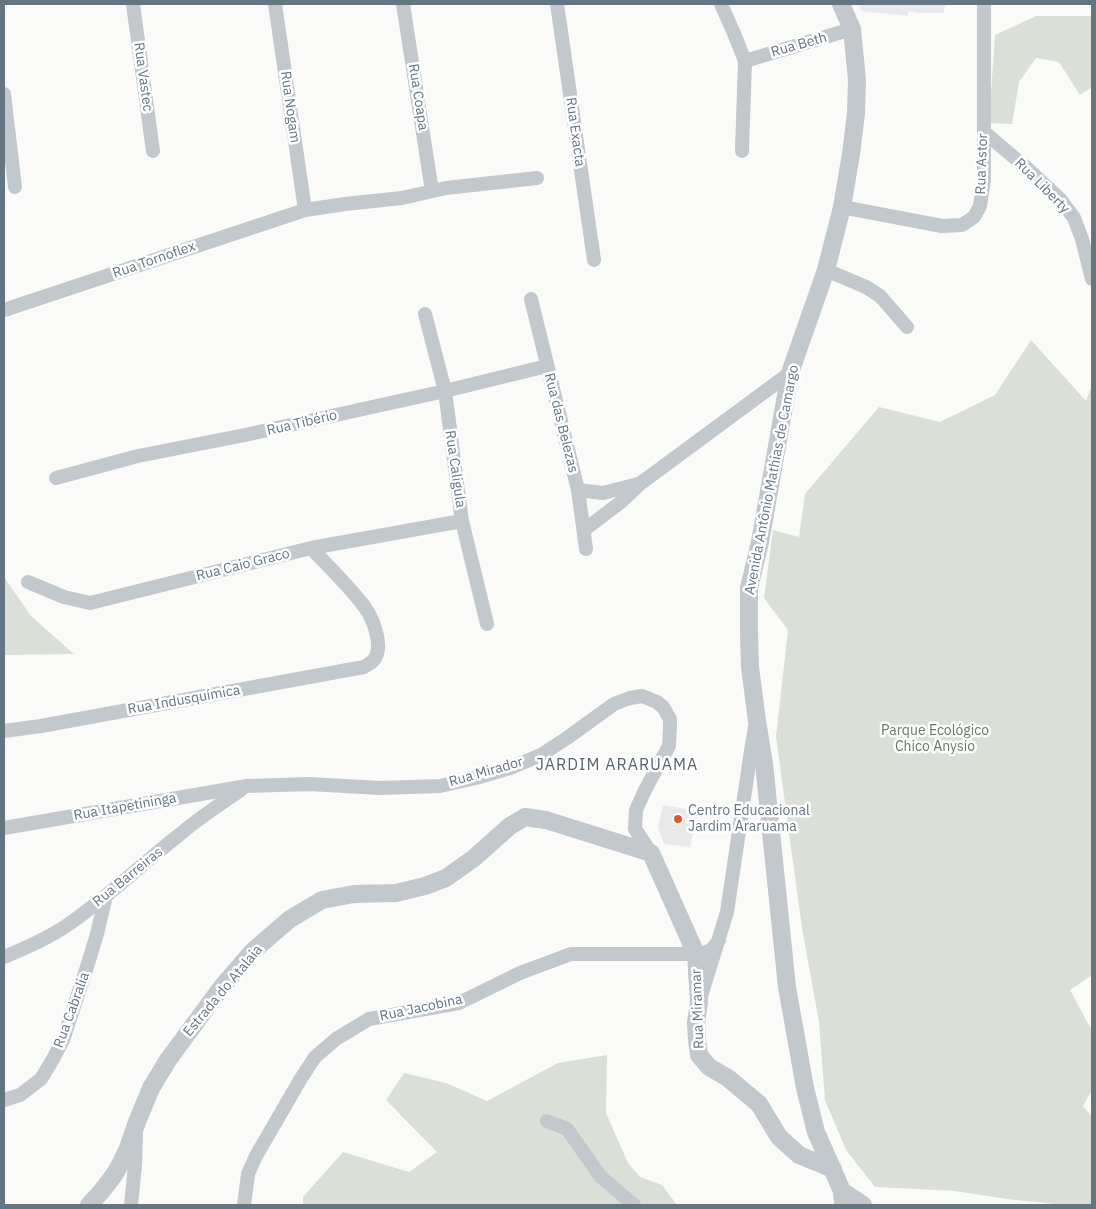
<!DOCTYPE html>
<html>
<head>
<meta charset="utf-8">
<style>
	body { margin:0 }
	#map { position:relative; width:1096px; height:1209px; overflow:hidden; background:#fafaf8; font-family:"IBM Plex Sans",sans-serif }
	canvas { display:block }
	.frame { position:absolute; inset:0; border:5px solid #657683; pointer-events:none }
</style>
</head>
<body>
<div id="map">
<canvas width="1096" height="1209"></canvas>
<div class="frame"></div>
</div>
<script>
const context = document.querySelector('canvas').getContext('2d');
context.lineJoin = 'round';
function paint(path, color) { context.fillStyle = color; context.fill(path, 'evenodd'); }
function strokePath(path, color, width, dash) { context.strokeStyle = color; context.lineWidth = width; context.lineCap = dash ? 'butt' : 'round'; context.setLineDash(dash || []); context.stroke(path); }
function drawText(font, color, halo, rows, align = 'center') {
  context.font = font + ' "IBM Plex Sans",sans-serif'; context.lineWidth = 5; context.setLineDash([]); context.textBaseline = 'middle'; context.strokeStyle = halo; context.fillStyle = color; for (const [text, x, y, turn = 0] of rows) {
    context.save(); context.translate(x, y); context.rotate((+turn || 0) * Math.PI / 180); context.textAlign = isNaN(turn) ? turn : align; if (halo) context.strokeText(text, 0, 0); context.fillText(text, 0, 0); context.restore();
  }
}
paint(new Path2D(`
	M 859,4 L 945,4 L 944,13 L 919,13 L 908,11 L 908,16 L 861,11 Z
	M 663,805 L 698,811 L 690,847 L 664,844 L 658,827 Z`), '#e8e9e9');
paint(new Path2D(`
	M 1036,16 L 1092,16 L 1092,87 L 1080,95 L 1059,62 L 1036,58 L 1019,82 L 1012,124 L 989,123 L 995,35 Z
	M 1031,340 L 1086,401 L 1092,385 L 1092,975 L 1070,990 L 1092,1031 L 1092,1090 L 1083,1106 L 1092,1117 L 1092,1205 L 1064,1205 L 1007,1199 L 955,1191 L 875,1187 L 846,1150 L 825,1100 L 819,1022 L 802,928 L 776,737 L 788,630 L 764,598 L 773,530 L 799,537 L 805,494 L 879,407 L 940,422 L 995,395 Z
	M 4,577 L 31,616 L 74,654 L 4,655 Z
	M 607,1055 L 606,1113 L 628,1163 L 640,1177 L 662,1185 L 677,1205 L 303,1205 L 303,1197 L 343,1152 L 409,1172 L 437,1152 L 386,1100 L 404,1073 L 446,1083 L 487,1101 L 558,1063 Z`), '#dadfd7');
strokePath(new Path2D(`
	M 133,4 L 153,151
	M 275,4 L 305,210
	M 403,4 L 432,191
	M 557,4 L 594,260
	M 721,4 L 733,31 L 745,61 L 742,151
	M 745,61 L 852,29
	M 4,94 L 15,187
	M 984,132 L 1029,170 L 1060,199 L 1074,218 L 1082,239 L 1092,279
	M 842,207 L 942,226 L 962,225 L 974,217 L 980,206 L 984,180 L 984,4
	M 826,270 L 866,287 L 880,296 L 907,327
	M 531,299 L 578,490 L 586,549
	M 4,310 L 305,210 L 345,204 L 402,198 L 446,188 L 537,178
	M 425,314 L 445,391 L 462,521 L 487,624
	M 56,478 L 138,456 L 245,435 L 445,391 L 547,366
	M 578,490 L 603,493 L 638,484
	M 584,530 L 621,502 L 641,483 L 790,373
	M 28,582 L 64,597 L 90,603 L 311,548 L 462,521
	M 4,731 L 41,726 L 364,667 C 367,665 371,663 373,661 C 385,648 373,618 364,606 C 348,585 329,567 311,548
	M 4,828 L 247,786 L 309,784 L 380,788 L 440,786 L 476,778 L 510,768 L 541,755 L 567,738 L 614,704 L 630,698 L 642,696 L 657,702 L 663,707 L 670,719 L 670,726 L 669,746 L 645,790 L 636,810 L 635,829 L 651,853
	M 4,957 C 26,948 49,938 69,924 C 108,897 142,864 179,835 C 199,818 220,804 241,790
	M 701,996 L 727,912 L 751,751 L 755,727
	M 4,1100 L 20,1095 L 41,1079 L 53,1059 L 63,1040 L 87,967 L 97,934 L 106,896
	M 547,1121 L 567,1129 L 601,1177 L 634,1205
	M 131,1205 L 135,1165 L 136,1134
	M 244,1205 L 248,1174 L 256,1156 L 300,1080 L 315,1057 L 336,1039 L 369,1019 L 459,1003 L 520,973 L 571,954 L 696,954 C 709,952 711,952 719,940`), '#c3c8cc', 14);
strokePath(new Path2D(`
	M 841,4 L 852,29 L 857,80 L 856,113 L 851,154 L 842,207 L 826,270 L 790,373 L 760,542 L 749,588 L 749,632 L 750,667 L 757,721 L 764,764 L 787,987 L 805,1088 L 816,1132 L 842,1191 L 843,1205
	M 842,1191 L 863,1205
	M 89,1205 L 101,1192 L 114,1175 L 121,1163 L 128,1148 L 137,1122 L 151,1088 L 168,1060 L 221,988 L 254,950 L 290,919 L 322,900 L 354,894 L 396,893 L 425,886 L 446,878 L 474,858 L 510,826 L 525,817 L 546,820 L 651,853 L 696,954 L 699,1002 L 696,1023 L 697,1040 L 699,1055 L 709,1067 L 728,1078 L 759,1104 L 779,1137 L 799,1155 L 833,1169`), '#c3c8cc', 18);
for (const [x, y, r, color] of [
	[678,819,5,"#e4572e"]
]) { const dot = new Path2D(); dot.arc(x, y, r, 0, 2 * Math.PI); context.fillStyle = color; context.fill(dot); strokePath(dot, '#fff', 2); }
drawText('14px', '#657683', '#fff', [
	["Rua Beth",799,45,-16],
	["Rua Vastec",143,77,82],
	["Rua Coapa",418,97,81],
	["Rua Nogam",290,107,82],
	["Rua Exacta",575,132,82],
	["Rua Astor",982,164,-88],
	["Rua Liberty",1042,186,45],
	["Rua Tornoflex",154,260,-19],
	["Rua Tibério",302,423,-13],
	["Rua das Belezas",561,423,76],
	["Rua Caligula",455,469,82],
	["Avenida Antônio Mathias de Camargo",772,480,-79],
	["Rua Caio Graco",243,565,-14],
	["Rua Indusquímica",184,700,-10],
	["Rua Mirador",486,772,-16],
	["Rua Itapetininga",125,807,-10],
	["Rua Barreiras",128,877,-39],
	["Estrada do Atalaia",223,991,-50],
	["Rua Jacobina",421,1008,-12],
	["Rua Miramar",698,1009,-92],
	["Rua Cabralia",72,1010,-70]
]);
drawText('14px', '#687a64', '#fff', [
	["Parque Ecológico",935,731],
	["Chico Anysio",935,747]
]);
drawText('14px', '#657683', '#fff', [
	["Centro Educacional",688,811],
	["Jardim Araruama",688,827]
], 'left');
context.letterSpacing = '1px';
drawText('16px', '#57646e', '#fff', [
	["JARDIM ARARUAMA",617,765]
]);
context.letterSpacing = '0px';
</script>
</body>
</html>
